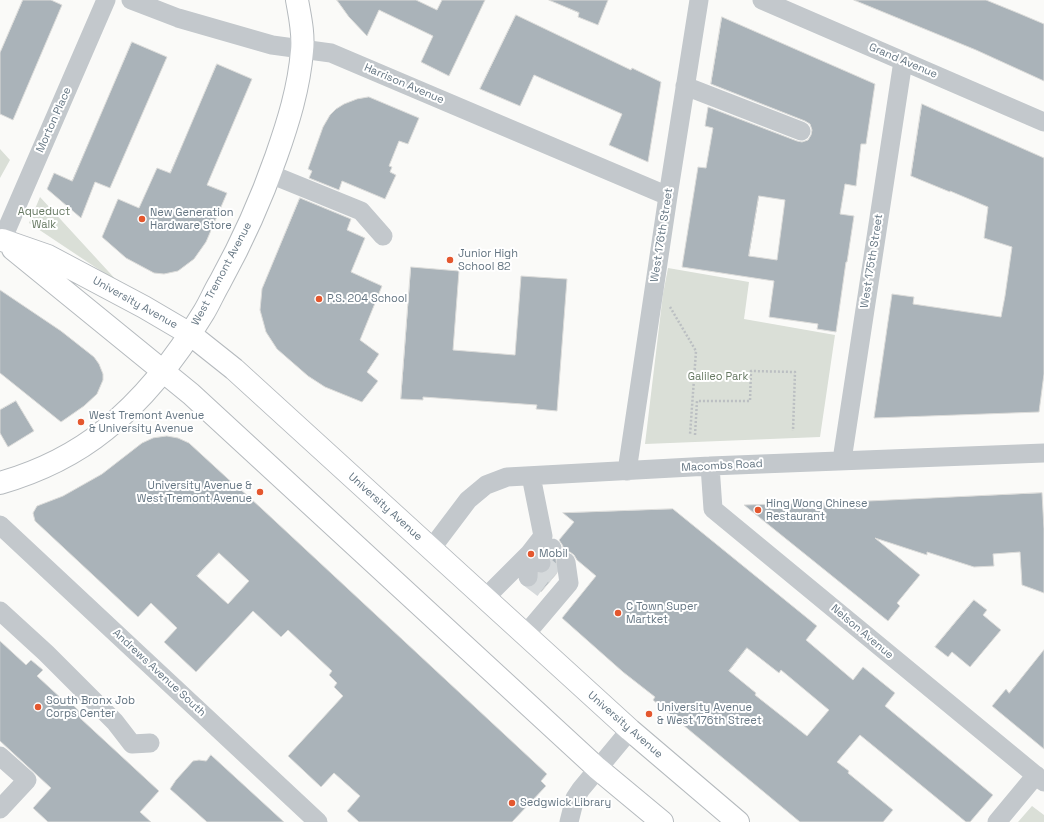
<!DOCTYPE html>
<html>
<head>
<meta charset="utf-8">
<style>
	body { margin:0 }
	canvas { display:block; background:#fafaf8 }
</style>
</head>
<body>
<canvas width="1044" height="822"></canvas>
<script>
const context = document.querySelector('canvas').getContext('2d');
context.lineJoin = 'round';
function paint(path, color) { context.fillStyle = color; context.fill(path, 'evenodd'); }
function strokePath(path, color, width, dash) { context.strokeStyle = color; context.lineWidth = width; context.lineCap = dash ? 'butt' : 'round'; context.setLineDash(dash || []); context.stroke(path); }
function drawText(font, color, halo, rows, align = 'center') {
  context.font = font + ' "Space Grotesk",sans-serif'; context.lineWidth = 4; context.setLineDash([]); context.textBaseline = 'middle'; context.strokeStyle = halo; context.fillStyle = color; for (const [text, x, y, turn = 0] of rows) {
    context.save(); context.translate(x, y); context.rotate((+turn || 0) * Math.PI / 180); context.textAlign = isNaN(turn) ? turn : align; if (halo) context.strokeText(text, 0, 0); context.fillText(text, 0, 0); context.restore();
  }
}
paint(new Path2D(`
	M 0,149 L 10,160 L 0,178 Z
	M 40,197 L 119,283 L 29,223 Z
	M 668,268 L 749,282 L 744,319 L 835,335 L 820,437 L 645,444 L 663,294 Z
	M 1032,806 L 1044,815 L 1044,822 L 1018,822 Z`), '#dadfd7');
const building = new Path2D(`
	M 23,0 L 51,0 L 62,5 L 13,120 L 0,114 L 0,53 Z
	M 337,0 L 416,0 L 437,10 L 442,0 L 485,0 L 449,76 L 421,62 L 433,36 L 379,10 L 367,36 L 349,17 Z
	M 549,0 L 608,0 L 598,25 L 578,17 L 579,13 Z
	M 854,0 L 986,0 L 1018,13 L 1044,24 L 1044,81 L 976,50 Z
	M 516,15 L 631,70 L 632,68 L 661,82 L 648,162 L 609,145 L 622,114 L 534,75 L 520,106 L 480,89 Z
	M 722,17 L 875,84 L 866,144 L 861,144 L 856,186 L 845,184 L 840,214 L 854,216 L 847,262 L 846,262 L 836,332 L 817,329 L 818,324 L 769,317 L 774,281 L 682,267 L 698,167 L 706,168 L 713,128 L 705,126 L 708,107 L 797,141 L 802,142 L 808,140 L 811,135 L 812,130 L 810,124 L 805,121 L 711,84 ZM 759,196 L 785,200 L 777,260 L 749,256 Z
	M 132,42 L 167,57 L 110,188 L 95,182 L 81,218 L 47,189 L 54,173 L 72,181 Z
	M 217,64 L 252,79 L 207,185 L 227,193 L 206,242 L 194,259 L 178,271 L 164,274 L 154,273 L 126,258 L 102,237 L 118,199 L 139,208 L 157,168 L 170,173 Z
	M 369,97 L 419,118 L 408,144 L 399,141 L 389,166 L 392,167 L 390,172 L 396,175 L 385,199 L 342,181 L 339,190 L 309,178 L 312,171 L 308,169 L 323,127 L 330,115 L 336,109 L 344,104 L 357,99 Z
	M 922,104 L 1044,158 L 1044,374 L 1039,412 L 874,418 L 892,294 L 914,297 L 913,304 L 1001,317 L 1005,296 L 1012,247 L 984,238 L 988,207 L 950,191 L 950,192 L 911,176 Z
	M 300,198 L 351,219 L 347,230 L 365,238 L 351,272 L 382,286 L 360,340 L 379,354 L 367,372 L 378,381 L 362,402 L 325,387 L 308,376 L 277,349 L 266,332 L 260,310 L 262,289 Z
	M 411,267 L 459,271 L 453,350 L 515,355 L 521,276 L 567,279 L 557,411 L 536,409 L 537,405 L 423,397 L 423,400 L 401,399 Z
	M 0,290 L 61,331 L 94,357 L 99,364 L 103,374 L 103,380 L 97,394 L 84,406 L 61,422 L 0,373 Z
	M 16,401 L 34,431 L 8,447 L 0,433 L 0,410 Z
	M 167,436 L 178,438 L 189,443 L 239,489 L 239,488 L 261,508 L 547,774 L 541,781 L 546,786 L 512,822 L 359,822 L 347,811 L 360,796 L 334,773 L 321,787 L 288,756 L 343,696 L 334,687 L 337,683 L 329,675 L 332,671 L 288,630 L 281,637 L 253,611 L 196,672 L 164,642 L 177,628 L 151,603 L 138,617 L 35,521 L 33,513 L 37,506 L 63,496 L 102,474 L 142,443 L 153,438 ZM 219,553 L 249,581 L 228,604 L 197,576 Z
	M 1042,493 L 1044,529 L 1044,593 L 1022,585 L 1020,552 L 993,554 L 994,566 L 974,567 L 927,552 L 927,555 L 875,538 L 920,575 L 897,603 L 900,606 L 888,621 L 744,505 L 868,501 Z
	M 673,509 L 817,626 L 806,640 L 826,657 L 853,680 L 863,667 L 895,693 L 885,706 L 993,795 L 970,822 L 966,822 L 860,735 L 837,762 L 849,771 L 848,773 L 893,810 L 883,822 L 800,822 L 653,700 L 655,697 L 623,672 L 562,618 L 596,576 L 577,560 L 574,555 L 570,552 L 562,552 L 563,546 L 559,540 L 574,522 L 563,513 ZM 747,648 L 779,673 L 781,670 L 829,710 L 807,736 L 755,695 L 756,693 L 729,671 Z
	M 556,558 L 557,573 L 541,592 L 534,586 L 537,583 L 539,574 L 545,573 L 550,570 L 552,565 L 551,560 Z
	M 974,600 L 987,610 L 983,615 L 1001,630 L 970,667 L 952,652 L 948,657 L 935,647 Z
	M 0,641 L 26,665 L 31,660 L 43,670 L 37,676 L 63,700 L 65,697 L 83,715 L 80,718 L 159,791 L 140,812 L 151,822 L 48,822 L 33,808 L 51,788 L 0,741 Z
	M 1044,650 L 1044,749 L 992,706 L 1006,689 L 1009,693 Z
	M 211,755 L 284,822 L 207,822 L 170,789 L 176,780 L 193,761 L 199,760 L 206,761 Z`);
paint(building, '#aab3b9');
strokePath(building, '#dcdcda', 1);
strokePath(new Path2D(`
	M 541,563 L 555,575
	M 528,577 L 544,589`), '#d5d9db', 19, [19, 10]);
const major = new Path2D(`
	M 2,240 L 48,256 L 144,307 L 190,334 L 234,369 L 630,730 L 738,822
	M 13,249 L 191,394 L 597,768 L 662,822
	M 0,483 C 38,472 74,455 105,430 C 145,398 178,355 204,312 C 210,302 214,292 220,282 C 242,242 261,200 276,157 C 288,123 299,88 302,51 C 304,34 300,17 297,0`);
strokePath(major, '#b5babe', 24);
strokePath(new Path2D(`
	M 670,307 L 696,351 L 690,435
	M 695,435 L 697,401 L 750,401 L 751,371 L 795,372 L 793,431`), '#bbbfc2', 2.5, [2, 2]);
strokePath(new Path2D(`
	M 131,0 L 178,18 L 272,45 L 331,53 L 668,196
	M 762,0 L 1044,122
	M 685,86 L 801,131
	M 270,174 L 361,211 L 383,236
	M 2,240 L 106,0
	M 842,460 L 903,61
	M 710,466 L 713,509 L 1044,782
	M 627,471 L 668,196 L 699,0
	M 0,525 L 318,822
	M 431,549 L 468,500 L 486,485 L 507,477 L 710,466 L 1044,453
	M 541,563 L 529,554 L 552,548
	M 528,577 L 529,554
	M 484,599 L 529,554 L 543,536 L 531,476
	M 0,611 L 46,653 L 115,722 L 132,744 L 150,743
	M 525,635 L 569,583 L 566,562
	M 0,756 L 27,780 L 0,809
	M 569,822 L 575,798 L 581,789 L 630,730
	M 997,822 L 1036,775`), '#c3c8cc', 19);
strokePath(major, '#fff', 22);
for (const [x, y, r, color] of [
	[142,219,4,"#e4572e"],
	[450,260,4,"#e4572e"],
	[319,299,4,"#e4572e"],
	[81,422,4,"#e4572e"],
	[260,492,4,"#e4572e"],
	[758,510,4,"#e4572e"],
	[531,554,4,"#e4572e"],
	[618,613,4,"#e4572e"],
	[38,707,4,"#e4572e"],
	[649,714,4,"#e4572e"],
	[512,803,4,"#e4572e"]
]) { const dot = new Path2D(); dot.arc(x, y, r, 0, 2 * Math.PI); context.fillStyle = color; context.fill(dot); strokePath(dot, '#fff', 1.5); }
drawText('11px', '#657683', '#fff', [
	["Grand Avenue",903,61,23],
	["Harrison Avenue",404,84,23],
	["Morton Place",54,120,-66],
	["West 176th Street",662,235,-81],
	["West 175th Street",872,261,-81],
	["West Tremont Avenue",222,274,-62],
	["University Avenue",135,303,29],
	["Macombs Road",722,466,-3],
	["University Avenue",385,507,42],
	["Nelson Avenue",862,632,40],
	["Andrews Avenue South",159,673,43],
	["University Avenue",625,725,41]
]);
drawText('11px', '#687a64', '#fff', [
	["Aqueduct",44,212],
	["Walk",44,225],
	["Galileo Park",718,377]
]);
drawText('11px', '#657683', '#fff', [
	["New Generation",150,213],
	["Hardware Store",150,226],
	["Junior High",458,254],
	["School 82",458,267],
	["P.S. 204 School",327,299],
	["West Tremont Avenue",89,416],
	["& University Avenue",89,429],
	["University Avenue &",252,486,"right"],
	["West Tremont Avenue",252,499,"right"],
	["Hing Wong Chinese",766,504],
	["Restaurant",766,517],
	["Mobil",539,554],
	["C Town Super",626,607],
	["Martket",626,620],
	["South Bronx Job",46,701],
	["Corps Center",46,714],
	["University Avenue",657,708],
	["& West 176th Street",657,721],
	["Sedgwick Library",520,803]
], 'left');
</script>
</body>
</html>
